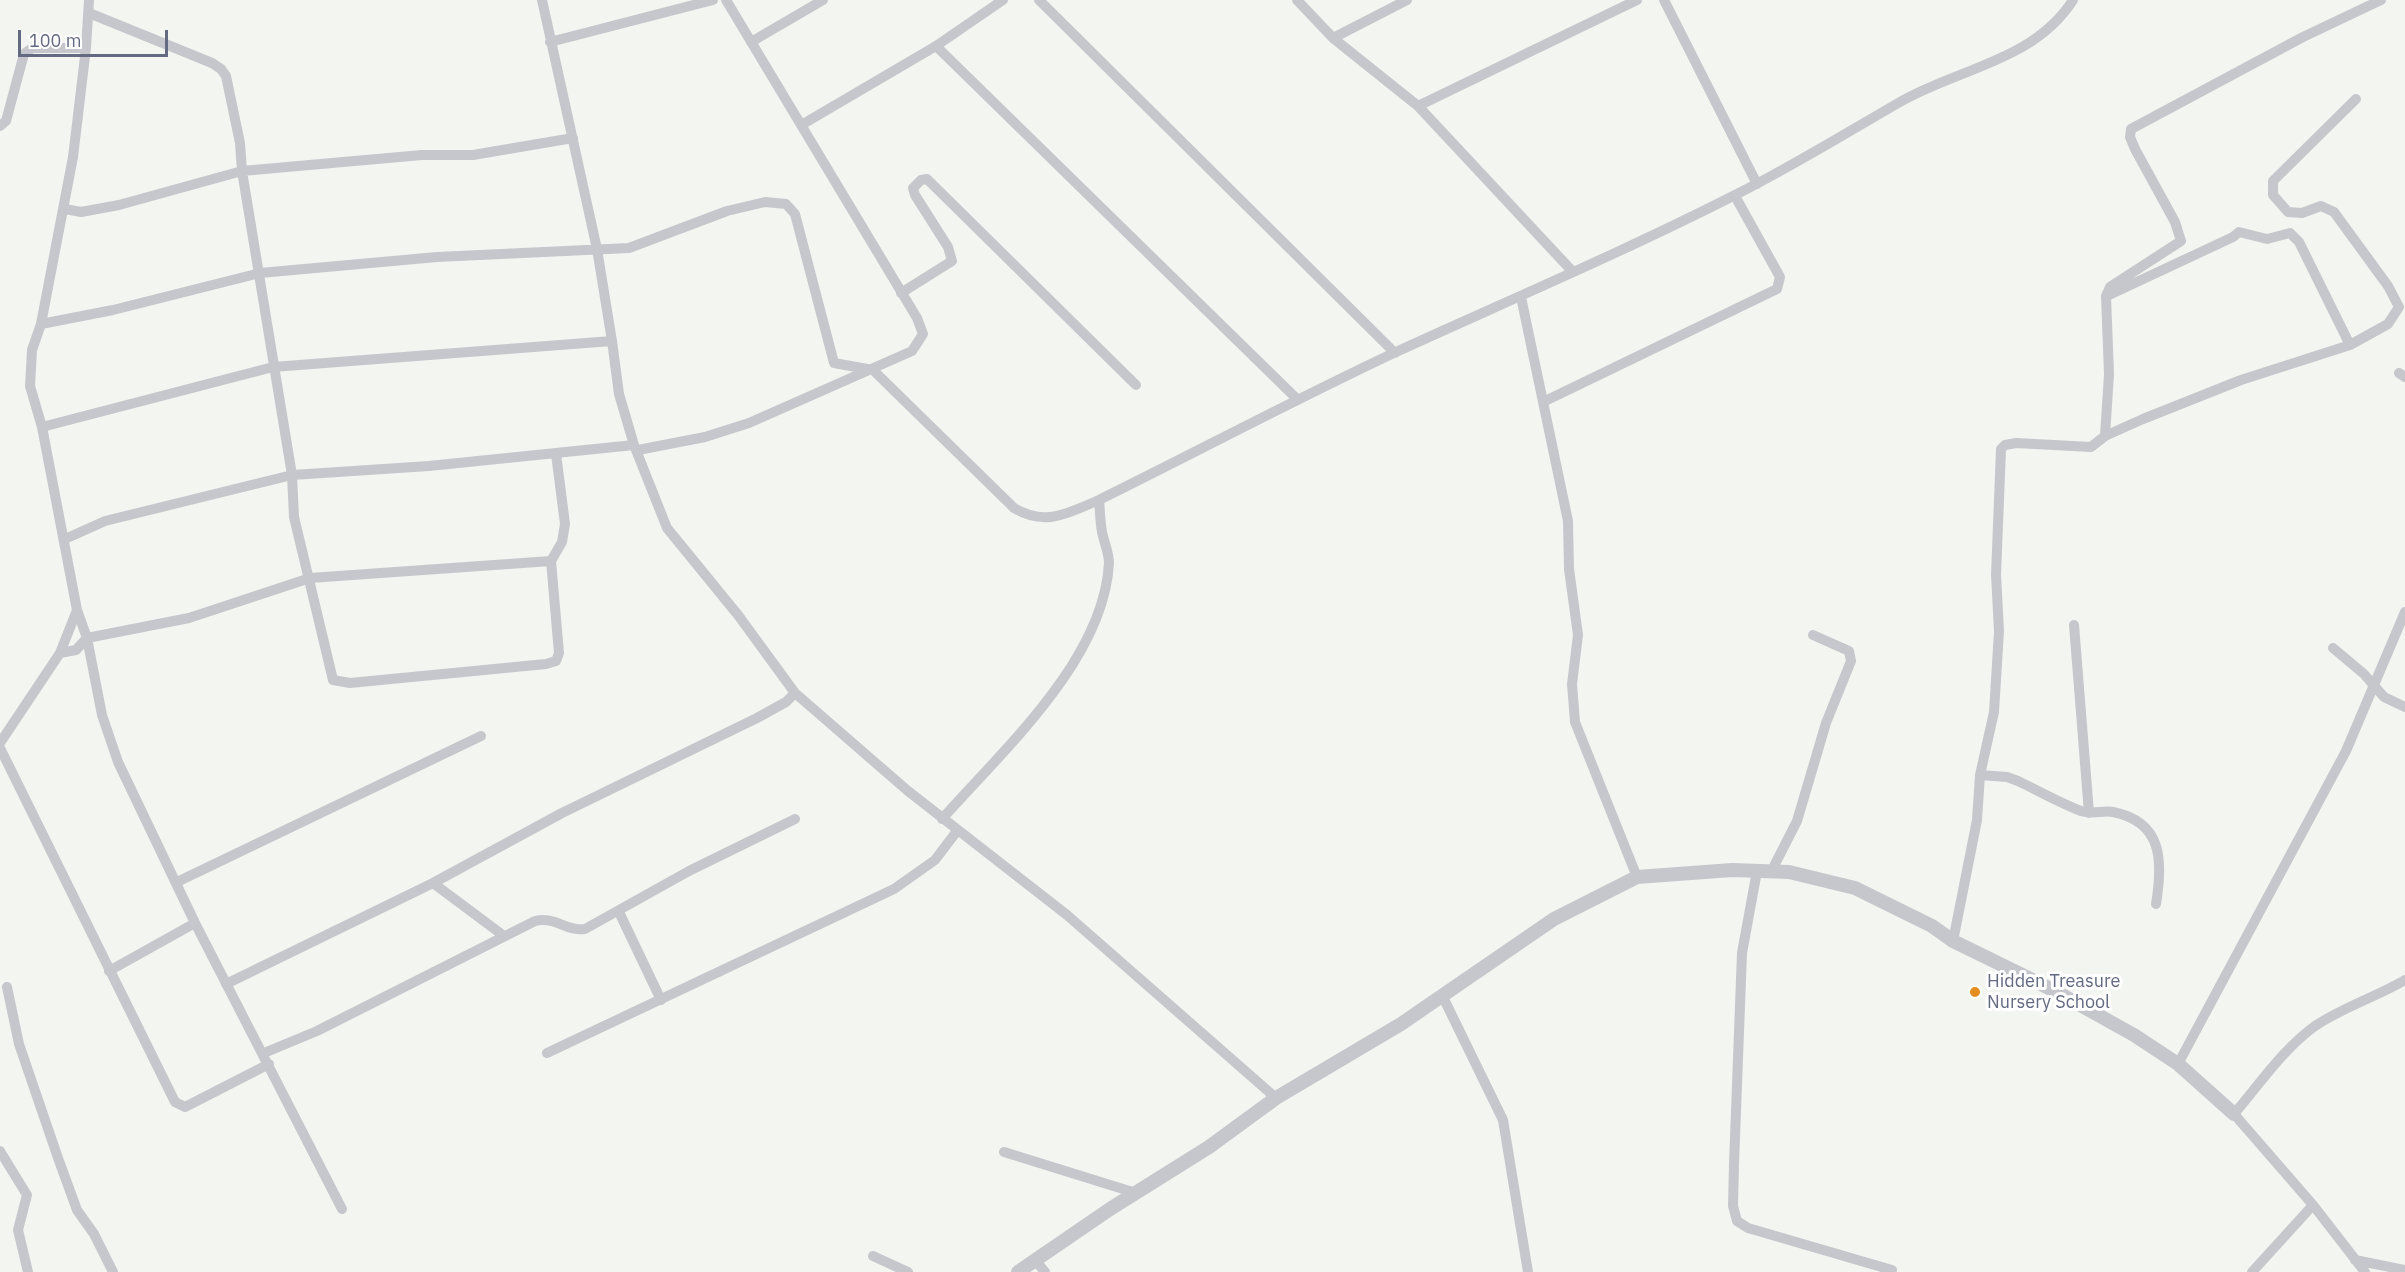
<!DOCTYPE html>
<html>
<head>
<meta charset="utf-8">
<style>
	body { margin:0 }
	#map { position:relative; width:2405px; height:1272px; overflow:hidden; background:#f3f5f0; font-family:"IBM Plex Sans",sans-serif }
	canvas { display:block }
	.scale { position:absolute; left:18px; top:30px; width:150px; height:27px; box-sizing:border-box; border:3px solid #636a82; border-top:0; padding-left:8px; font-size:18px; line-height:21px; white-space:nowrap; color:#636a82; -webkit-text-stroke:4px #fff; paint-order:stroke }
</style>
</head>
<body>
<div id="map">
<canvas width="2405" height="1272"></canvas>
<div class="scale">100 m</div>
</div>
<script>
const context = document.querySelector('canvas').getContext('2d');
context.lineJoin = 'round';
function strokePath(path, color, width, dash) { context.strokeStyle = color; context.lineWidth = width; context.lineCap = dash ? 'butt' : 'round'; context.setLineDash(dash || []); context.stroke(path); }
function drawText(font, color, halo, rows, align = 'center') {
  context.font = font + ' "IBM Plex Sans",sans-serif'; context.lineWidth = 6; context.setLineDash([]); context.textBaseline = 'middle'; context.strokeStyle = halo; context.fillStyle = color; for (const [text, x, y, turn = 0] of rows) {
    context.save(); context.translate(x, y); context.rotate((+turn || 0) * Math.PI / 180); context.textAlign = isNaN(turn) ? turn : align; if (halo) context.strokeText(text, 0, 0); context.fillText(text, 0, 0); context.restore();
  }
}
strokePath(new Path2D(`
	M 89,0 L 86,48 L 73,157 L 41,324 L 32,350 L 30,386 L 42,427 L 77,610 L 87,638 L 102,715 L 118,762 L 195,923 L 342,1209
	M 542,0 L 597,249 L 612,341
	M 1039,0 L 1395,353
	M 1297,0 L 1333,38 L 1418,106 L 1573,272
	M 1664,0 L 1757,184
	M 89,13 L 212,63 L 221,69 L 226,76 L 240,143 L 242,171 L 292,475 L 294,517 L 333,680 L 350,683 L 546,664 L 556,661 L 559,653 L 551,561 L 562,542 L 565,524 L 556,454
	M 1333,38 L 1407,0
	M 550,42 L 713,0
	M 751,42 L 823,0
	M 936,46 L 1298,400
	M 1418,106 L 1637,0
	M 803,124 L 936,46 L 1003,0
	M 0,126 L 6,121 L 24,54 L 32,48 L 86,48
	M 65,209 L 81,212 L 119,205 L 242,171 L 422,155 L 473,155 L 573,138
	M 901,293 L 952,261 L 948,247 L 915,195 L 913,188 L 921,180 L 927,179 L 1136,385
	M 2109,295 L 2233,237 L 2239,232 L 2267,239 L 2290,233 L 2299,242 L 2350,345
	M 1521,297 L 1568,521 L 1569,569 L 1578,635 L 1572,684 L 1575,722 L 1637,877
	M 41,324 L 113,310 L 260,273 L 437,257 L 629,248 L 727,211 L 765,202 L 786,204 L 795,214 L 834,363 L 873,370 L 1014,508 C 1046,527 1068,513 1099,500 C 1198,451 1296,399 1396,352 C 1510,300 1625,251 1737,194 C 1793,166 1846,133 1900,102 C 1959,68 2034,61 2073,0
	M 2399,373 L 2405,377
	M 1543,402 L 1777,289 L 1780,277 L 1735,196
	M 42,427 L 273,367 L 612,341 L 619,394 L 634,445 L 667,528 L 738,615 L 795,693 L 908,791 L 1067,915 L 1276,1098
	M 2105,436 L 2109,374 L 2106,296 L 2110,287 L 2181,241 L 2175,222 L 2135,149 L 2130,137 L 2131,129 L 2303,37 L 2381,0
	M 638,450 L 705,437 L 749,423 L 912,351 L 923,334 L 917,318 L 726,0
	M 65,539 L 105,521 L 292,475 L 429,466 L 634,445
	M 2074,625 L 2089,813
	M 2333,648 L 2364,674 L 2384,697 L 2405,707
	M 60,653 L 77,610
	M 0,743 L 60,653 L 76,650 L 87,638 L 189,618 L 310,578 L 551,561
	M 0,748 L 175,1102 L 185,1107 L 269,1064
	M 1980,775 L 2007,777 L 2018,781 C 2039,791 2060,803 2081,811 C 2093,815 2103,810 2113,812 C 2163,822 2163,861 2156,904
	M 942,819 C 1003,750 1104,660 1109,563 C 1109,553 1104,542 1102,532 C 1100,521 1100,510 1099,500
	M 1757,871 L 1742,953 L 1734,1164 L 1733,1206 L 1737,1221 L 1748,1228 L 1892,1270
	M 1771,872 L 1797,821 L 1826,723 L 1851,661 L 1849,651 L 1813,635
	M 177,882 L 481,736
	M 433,883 L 504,936
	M 619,912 L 661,1000
	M 1953,941 L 1977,820 L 1980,775 L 1994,712 L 1999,631 L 1996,575 L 2001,449 L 2005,445 L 2016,443 L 2091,447 L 2105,436 L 2143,419 L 2241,380 L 2350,345 L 2388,324 L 2399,307 L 2388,286 L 2334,212 L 2321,206 L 2302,213 L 2288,212 L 2273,195 L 2273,181 L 2356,99
	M 109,971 L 195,923
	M 226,984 L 433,883 L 562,813 L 757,718 L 786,702 L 795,693
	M 7,987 L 19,1044 L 58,1158 L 77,1210 L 94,1234 L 113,1272
	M 1442,995 L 1503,1120 L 1528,1272
	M 264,1053 L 317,1031 L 535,921 C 555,916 567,932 585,929 L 689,871 L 795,819
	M 547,1053 L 894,889 L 935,860 L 957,831
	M 2178,1064 L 2346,751 L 2405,612
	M 0,1151 L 27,1195 L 18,1230 L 28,1272
	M 1004,1152 L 1136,1193
	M 873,1256 L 908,1272
	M 1035,1260 L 1045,1272
	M 2355,1260 L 2405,1270
	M 2252,1272 L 2313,1205
	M 2365,1272 L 2313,1205 L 2234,1114 C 2259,1085 2283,1049 2315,1026 C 2343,1007 2376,997 2405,980`), '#c6c7cc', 10);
strokePath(new Path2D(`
	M 1018,1272 L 1110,1209 L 1209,1147 L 1276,1098 L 1401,1024 L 1554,919 L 1637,877 L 1732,870 L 1789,872 L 1855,888 L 1932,926 L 1953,941 L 2055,991 L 2134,1035 L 2178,1064 L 2234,1114`), '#c6c7cc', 14);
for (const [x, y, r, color] of [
	[1975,992,6,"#e68d1f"]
]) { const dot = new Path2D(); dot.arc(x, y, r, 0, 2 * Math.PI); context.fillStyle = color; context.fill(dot); strokePath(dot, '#fff', 2); }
drawText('18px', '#636a82', '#fff', [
	["Hidden Treasure",1987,982],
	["Nursery School",1987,1003]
], 'left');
</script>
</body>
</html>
